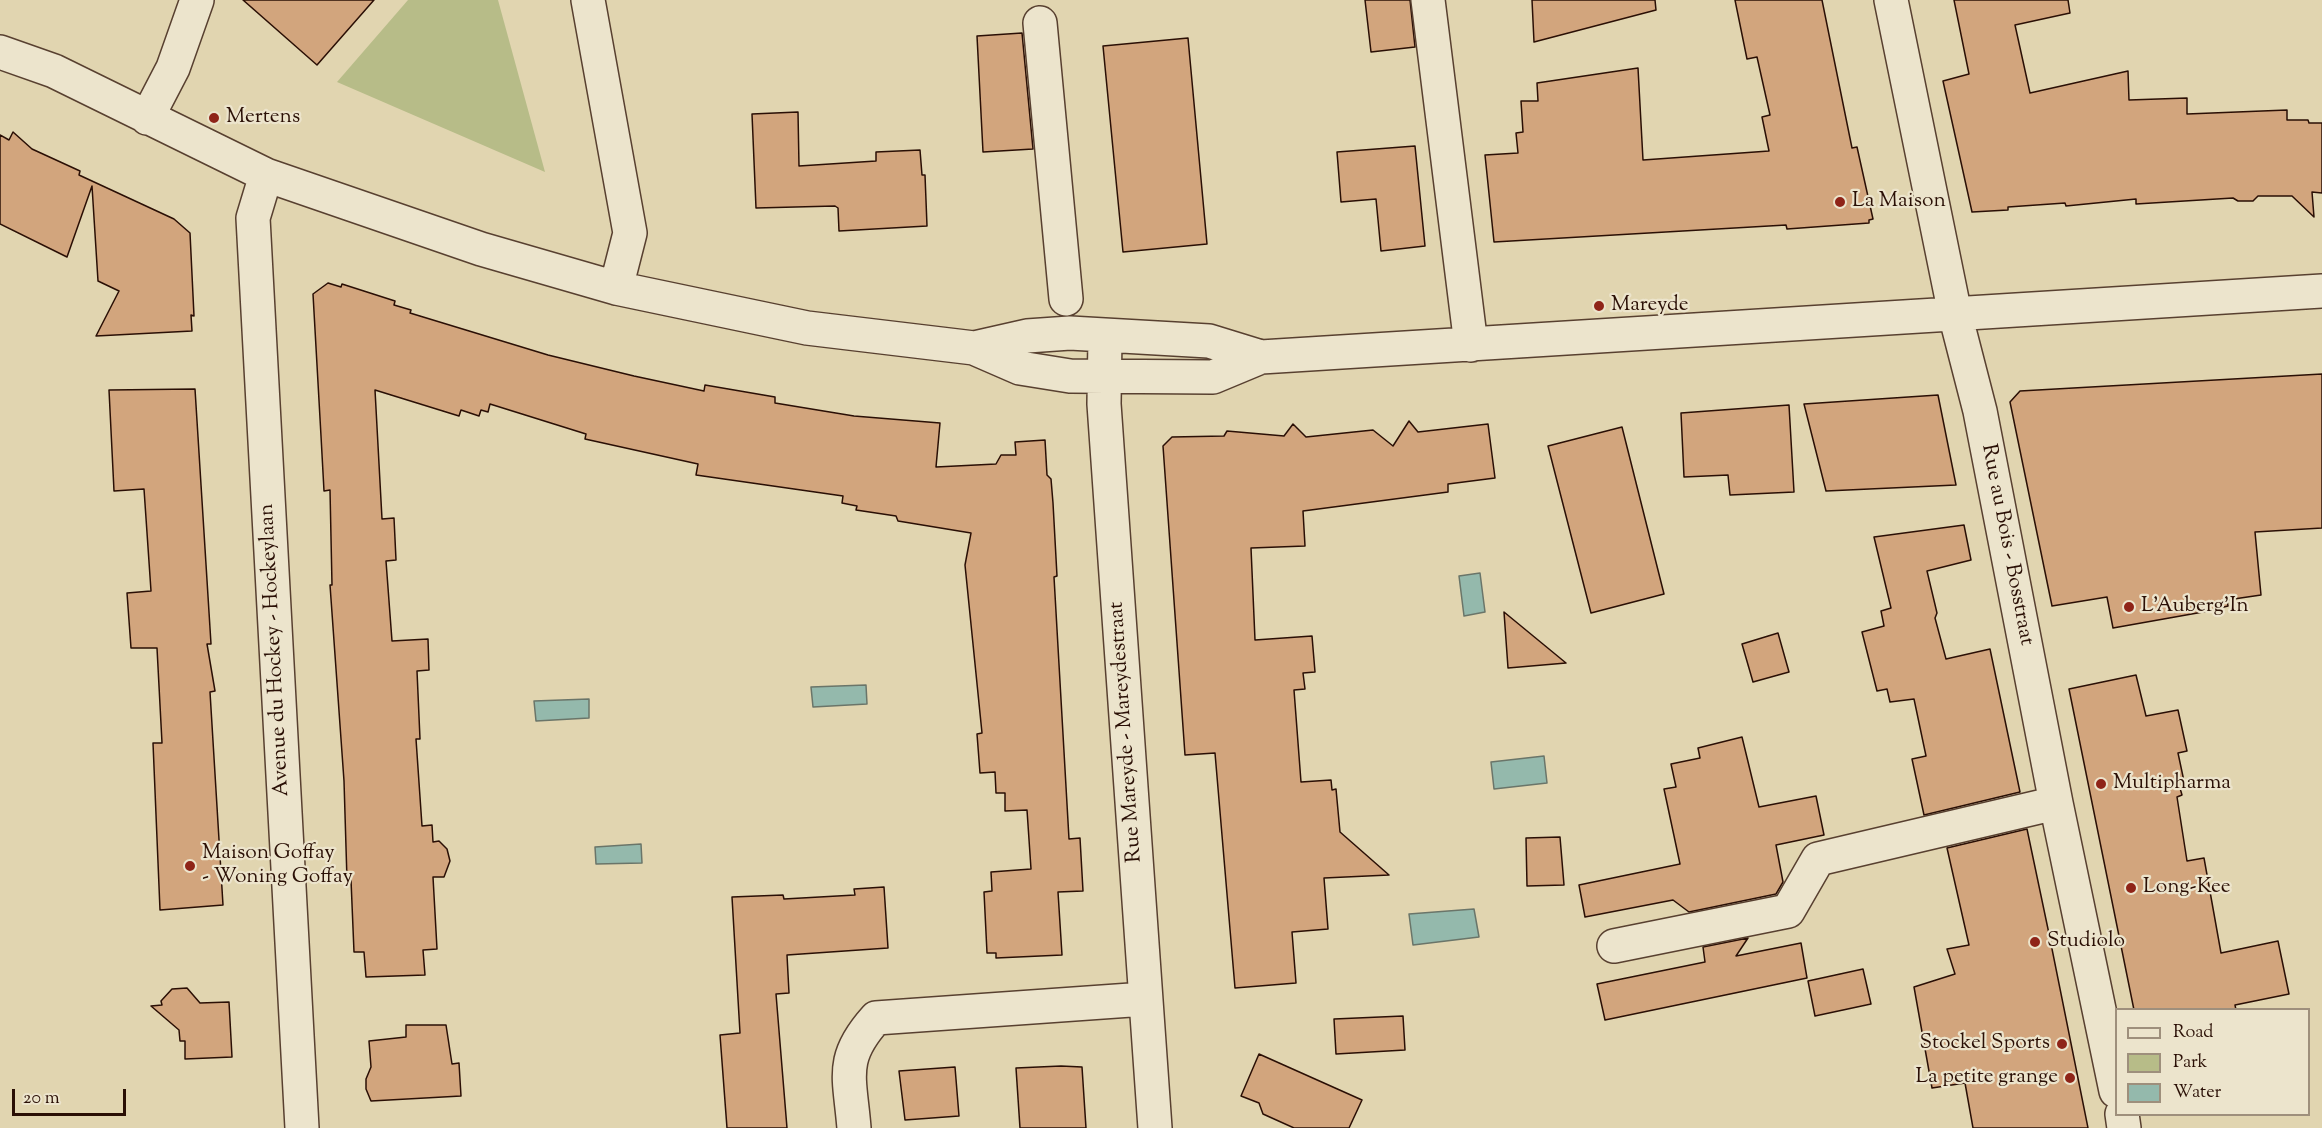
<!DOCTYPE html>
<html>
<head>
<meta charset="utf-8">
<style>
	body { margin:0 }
	#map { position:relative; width:2322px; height:1128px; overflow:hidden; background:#e1d5b0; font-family:"Sorts Mill Goudy",serif }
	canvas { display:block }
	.legend { position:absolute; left:2115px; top:1008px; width:195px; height:108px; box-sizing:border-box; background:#ece4cc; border:2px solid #9e8f7c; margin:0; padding:8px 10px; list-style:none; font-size:18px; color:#2a0f05 }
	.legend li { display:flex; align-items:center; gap:12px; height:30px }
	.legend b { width:30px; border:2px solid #9e8f7c }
	.scale { position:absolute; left:12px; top:1089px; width:114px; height:27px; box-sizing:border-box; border:3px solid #2a0f05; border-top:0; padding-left:8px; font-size:18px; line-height:21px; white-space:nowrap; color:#2a0f05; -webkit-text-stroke:4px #ece4cc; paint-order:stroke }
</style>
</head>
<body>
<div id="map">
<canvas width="2322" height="1128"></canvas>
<ul class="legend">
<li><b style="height:8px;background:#ece4cc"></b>Road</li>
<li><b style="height:16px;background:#b7bc88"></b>Park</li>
<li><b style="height:16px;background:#94b9ac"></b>Water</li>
</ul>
<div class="scale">20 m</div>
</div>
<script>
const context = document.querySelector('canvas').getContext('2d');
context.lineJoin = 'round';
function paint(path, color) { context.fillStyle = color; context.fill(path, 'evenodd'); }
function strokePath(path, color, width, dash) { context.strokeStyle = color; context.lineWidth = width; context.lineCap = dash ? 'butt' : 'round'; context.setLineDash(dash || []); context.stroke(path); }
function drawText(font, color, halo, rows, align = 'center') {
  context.font = font + ' "Sorts Mill Goudy",serif'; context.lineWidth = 4.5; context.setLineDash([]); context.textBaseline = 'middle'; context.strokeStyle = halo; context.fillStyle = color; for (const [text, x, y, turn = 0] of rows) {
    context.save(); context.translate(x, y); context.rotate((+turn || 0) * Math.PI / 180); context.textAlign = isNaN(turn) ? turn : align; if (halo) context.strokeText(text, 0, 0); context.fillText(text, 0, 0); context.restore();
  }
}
paint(new Path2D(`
	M 408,0 L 498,0 L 545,172 L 337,82 Z`), '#b7bc88');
const water = new Path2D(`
	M 1480,573 L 1485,612 L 1464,616 L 1459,576 Z
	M 866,685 L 867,704 L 813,707 L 811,687 Z
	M 589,699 L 589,718 L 536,721 L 534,701 Z
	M 1544,756 L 1547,783 L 1494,789 L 1491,762 Z
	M 641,844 L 642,863 L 596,864 L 595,847 Z
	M 1474,909 L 1479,937 L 1413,945 L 1409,914 Z`);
paint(water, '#94b9ac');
strokePath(water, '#6a7569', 1.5);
const building = new Path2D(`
	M 243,0 L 374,0 L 317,65 Z
	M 1365,0 L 1410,0 L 1415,47 L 1371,52 Z
	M 1532,0 L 1655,0 L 1656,10 L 1534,42 Z
	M 1735,0 L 1822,0 L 1852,148 L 1857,147 L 1873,219 L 1869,220 L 1869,223 L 1787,229 L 1786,225 L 1494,242 L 1485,155 L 1518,153 L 1516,133 L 1523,132 L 1521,101 L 1538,101 L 1537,83 L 1638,68 L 1643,160 L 1769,151 L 1762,117 L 1770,115 L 1757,57 L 1747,59 Z
	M 1954,0 L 2068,0 L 2070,13 L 2015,25 L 2030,93 L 2128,71 L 2129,100 L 2187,98 L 2187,114 L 2287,110 L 2287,120 L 2308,120 L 2309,123 L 2322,123 L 2322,193 L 2312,192 L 2314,217 L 2292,196 L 2258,196 L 2253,201 L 2238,201 L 2233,198 L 2136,204 L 2136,199 L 2066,206 L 2065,203 L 2008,207 L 2008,210 L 1972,212 L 1943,81 L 1969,74 Z
	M 1022,33 L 1033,149 L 983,152 L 977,36 Z
	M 1188,38 L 1207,244 L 1123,252 L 1103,46 Z
	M 798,112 L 799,166 L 876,161 L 876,152 L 920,150 L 922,175 L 925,175 L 927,226 L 839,231 L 838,208 L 835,206 L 756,208 L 752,114 Z
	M 13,132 L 32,149 L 80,171 L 79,175 L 174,219 L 190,233 L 194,316 L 191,315 L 192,331 L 96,336 L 119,291 L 98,281 L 92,186 L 67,257 L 0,224 L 0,135 L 9,140 Z
	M 1415,146 L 1425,246 L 1381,251 L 1376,199 L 1341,202 L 1337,152 Z
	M 328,283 L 341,287 L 342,284 L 395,301 L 394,305 L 411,310 L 410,313 L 548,355 L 634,376 L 704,391 L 705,385 L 775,397 L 775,403 L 854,416 L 940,423 L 936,467 L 996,464 L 1001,455 L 1016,455 L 1015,442 L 1045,440 L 1047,475 L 1051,479 L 1053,503 L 1057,576 L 1054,577 L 1069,839 L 1080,838 L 1083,891 L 1058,892 L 1062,955 L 996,958 L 996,953 L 987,953 L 984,892 L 992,891 L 991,872 L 1031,869 L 1027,810 L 1005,811 L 1005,793 L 996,793 L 995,772 L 980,773 L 977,734 L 982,733 L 965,565 L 971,533 L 898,521 L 896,516 L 856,510 L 857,506 L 842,503 L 843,496 L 696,475 L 698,464 L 585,439 L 586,434 L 490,404 L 488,412 L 481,410 L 479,416 L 461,410 L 459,416 L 375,390 L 382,519 L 394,518 L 396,560 L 386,561 L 392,641 L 428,639 L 429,670 L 417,671 L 420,739 L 416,739 L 422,826 L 432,825 L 433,842 L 439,841 L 447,849 L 450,861 L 444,877 L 433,877 L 437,949 L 423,950 L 425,975 L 366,977 L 364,952 L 354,952 L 351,880 L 347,880 L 344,781 L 330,585 L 332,585 L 330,490 L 324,491 L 321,436 L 313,294 Z
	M 2322,374 L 2322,528 L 2255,532 L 2261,595 L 2227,600 L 2228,606 L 2203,612 L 2113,628 L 2107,597 L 2052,606 L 2010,402 L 2020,391 Z
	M 195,389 L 211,644 L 207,644 L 215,691 L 210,692 L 223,905 L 160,910 L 153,743 L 162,743 L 157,648 L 131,648 L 127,593 L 151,591 L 144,489 L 114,491 L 109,390 Z
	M 1938,395 L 1956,485 L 1826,491 L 1804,404 Z
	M 1789,405 L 1794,492 L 1730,495 L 1728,475 L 1684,477 L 1681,413 Z
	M 1409,421 L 1418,432 L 1488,424 L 1495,478 L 1448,484 L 1448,492 L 1303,511 L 1305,546 L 1251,548 L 1255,640 L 1312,636 L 1315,672 L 1303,673 L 1305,689 L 1294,690 L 1301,782 L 1331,780 L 1332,790 L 1336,789 L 1340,832 L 1389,875 L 1324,878 L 1328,929 L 1292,932 L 1296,983 L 1235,988 L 1215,753 L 1185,755 L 1163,446 L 1172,437 L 1224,436 L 1227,431 L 1284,436 L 1293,424 L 1306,437 L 1373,430 L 1393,446 Z
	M 1622,427 L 1664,594 L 1591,613 L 1548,446 Z
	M 1964,525 L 1971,560 L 1927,571 L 1937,613 L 1935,618 L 1946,659 L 1990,649 L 2020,792 L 1924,815 L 1912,759 L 1926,756 L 1914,699 L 1890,702 L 1887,689 L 1877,691 L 1862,632 L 1884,626 L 1881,611 L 1891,608 L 1874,537 Z
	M 1504,612 L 1566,663 L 1508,668 Z
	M 1778,633 L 1789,672 L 1753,682 L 1742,644 Z
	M 2136,675 L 2146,716 L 2178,710 L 2187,751 L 2178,753 L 2185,786 L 2180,788 L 2182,795 L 2177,797 L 2187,861 L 2204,858 L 2221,953 L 2278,941 L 2289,994 L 2235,1005 L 2236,1010 L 2134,1010 L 2069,689 Z
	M 1742,737 L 1759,807 L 1816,796 L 1824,835 L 1776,845 L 1783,882 L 1776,894 L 1689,912 L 1673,900 L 1585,917 L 1579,885 L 1680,864 L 1664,789 L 1676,787 L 1671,764 L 1700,758 L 1698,748 Z
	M 2027,829 L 2048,929 L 2088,1128 L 1973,1128 L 1965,1083 L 1932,1088 L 1914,987 L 1955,974 L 1947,949 L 1969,945 L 1947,848 Z
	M 1560,837 L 1564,885 L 1527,886 L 1526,838 Z
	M 884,887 L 888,948 L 787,955 L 789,993 L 776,994 L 787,1128 L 727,1128 L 720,1035 L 740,1033 L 732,897 L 783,895 L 784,899 L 855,895 L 854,889 Z
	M 1748,938 L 1736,956 L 1801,943 L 1807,978 L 1605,1020 L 1597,984 L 1705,962 L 1703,947 Z
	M 1863,969 L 1871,1004 L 1815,1016 L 1808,981 Z
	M 187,988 L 200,1003 L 229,1002 L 232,1057 L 185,1059 L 185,1041 L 180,1041 L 179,1030 L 151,1006 L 162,1005 L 161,1001 L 172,989 Z
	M 1403,1016 L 1405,1050 L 1336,1054 L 1334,1019 Z
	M 406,1025 L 446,1025 L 452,1064 L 459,1063 L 461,1096 L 371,1101 L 366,1089 L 366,1079 L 371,1067 L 369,1041 L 406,1037 Z
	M 1259,1054 L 1362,1100 L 1349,1128 L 1294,1128 L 1263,1114 L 1259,1103 L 1241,1096 Z
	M 1061,1066 L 1082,1067 L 1086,1128 L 1020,1128 L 1016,1068 Z
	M 955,1067 L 959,1116 L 905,1120 L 899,1071 Z`);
paint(building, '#d2a57d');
strokePath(building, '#2a0f05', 1.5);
const minor = new Path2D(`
	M 588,0 L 630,233 L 616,288
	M 1428,0 L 1471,345
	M 1891,0 L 1955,314 L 1980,411 L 2056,803 L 2116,1091
	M 1040,23 L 1066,299
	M 0,52 L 54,71 L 266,175 L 481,249 L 616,288 L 807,328 L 974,348 L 1020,368 L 1070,376 L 1213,377 L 1261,357 L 2322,291
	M 147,118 L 173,68 L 197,0
	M 266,175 L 253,218 L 302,1128
	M 1105,336 L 1104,404 L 1155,1128
	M 974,348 L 1027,336 L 1070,333 L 1209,341 L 1261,357
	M 1614,946 L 1788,911 L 1818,859 L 2056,803
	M 2122,1114 L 2124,1128
	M 854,1128 C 850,1077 839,1059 876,1018 L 1145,999`);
strokePath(minor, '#584030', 36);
strokePath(minor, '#ece4cc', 33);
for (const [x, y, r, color] of [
	[214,118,6,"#8f2418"],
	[1840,202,6,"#8f2418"],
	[1599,306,6,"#8f2418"],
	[2129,607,6,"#8f2418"],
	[2101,784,6,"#8f2418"],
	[190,866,6,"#8f2418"],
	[2131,888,6,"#8f2418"],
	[2035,942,6,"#8f2418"],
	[2062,1044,6,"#8f2418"],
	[2070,1078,6,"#8f2418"]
]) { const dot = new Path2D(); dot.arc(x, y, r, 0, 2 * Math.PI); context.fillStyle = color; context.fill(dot); strokePath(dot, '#ece4cc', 2); }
drawText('21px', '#2a0f05', '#ece4cc', [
	["Mertens",226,118],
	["La Maison",1852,202],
	["Mareyde",1611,306],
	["L'Auberg'In",2141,607],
	["Multipharma",2113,784],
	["Maison Goffay",202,854],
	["- Woning Goffay",202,878],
	["Long-Kee",2143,888],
	["Studiolo",2047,942],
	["Stockel Sports",2050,1044,"right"],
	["La petite grange",2058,1078,"right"]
], 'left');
drawText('21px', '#2a0f05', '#ece4cc', [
	["Rue au Bois - Bosstraat",2006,545,79],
	["Avenue du Hockey - Hockeylaan",276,650,-93],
	["Rue Mareyde - Mareydestraat",1127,732,-94]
]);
</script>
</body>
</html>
